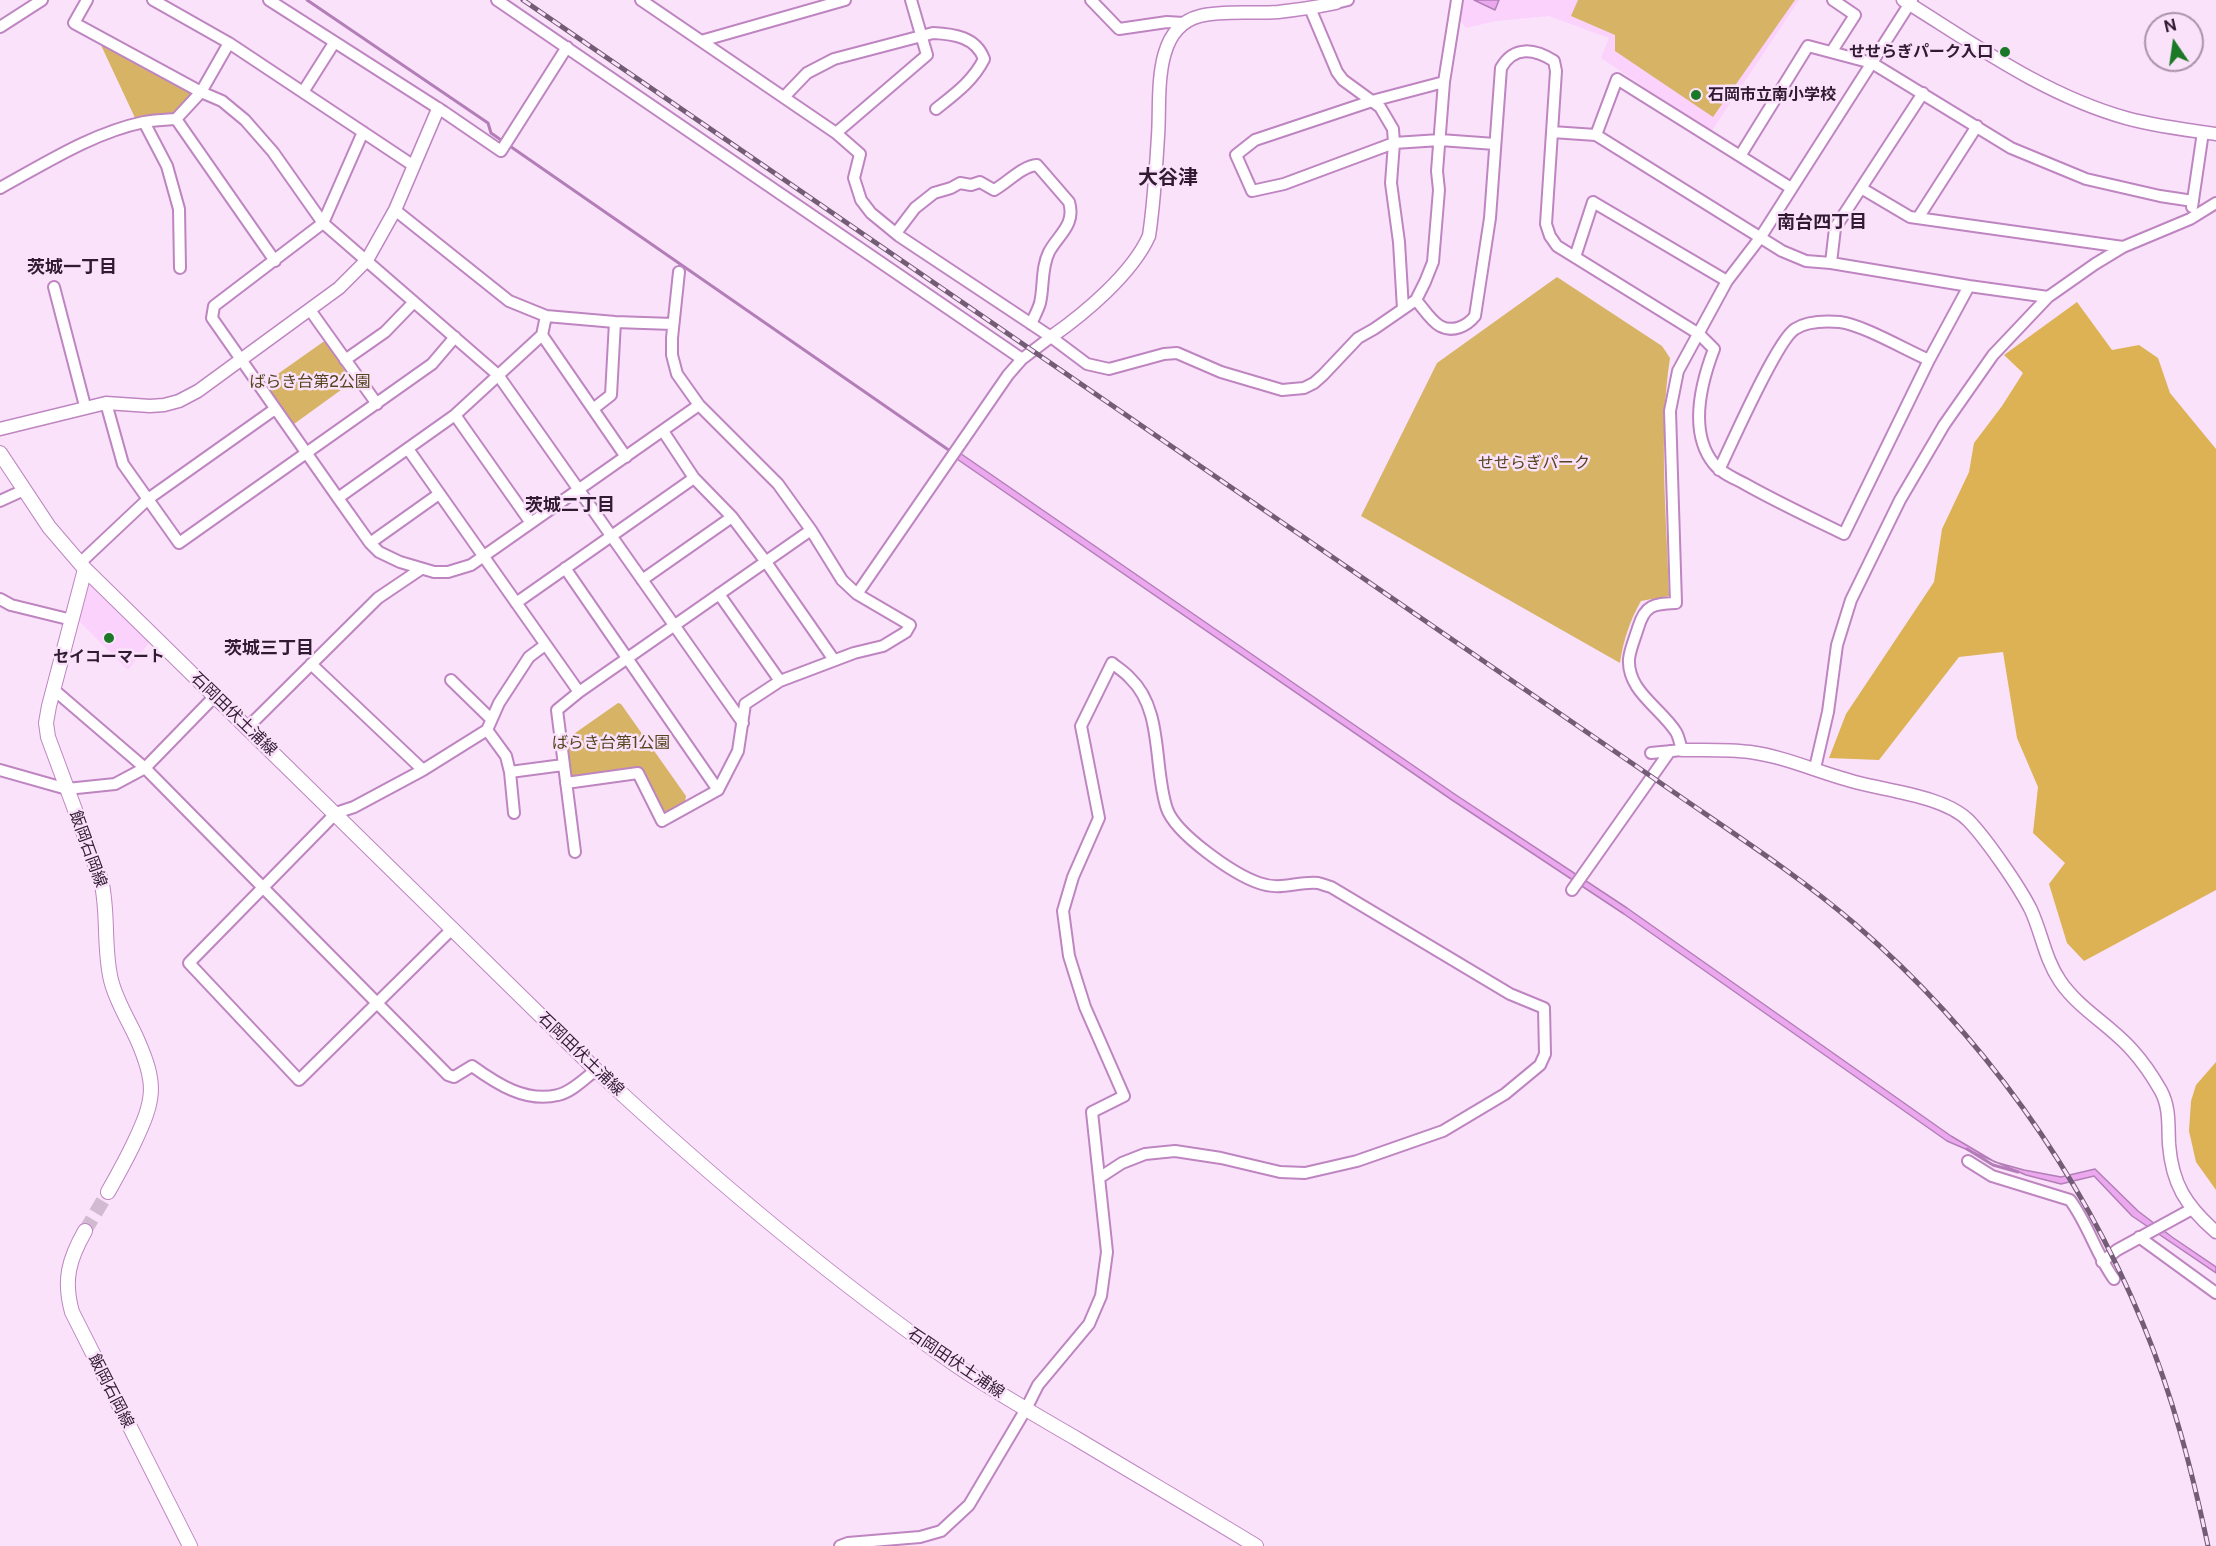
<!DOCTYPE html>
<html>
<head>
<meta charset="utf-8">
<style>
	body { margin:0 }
	#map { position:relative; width:2216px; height:1546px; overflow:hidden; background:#fae2fb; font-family:"Public Sans",sans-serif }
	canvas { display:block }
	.north { position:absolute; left:2144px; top:12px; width:60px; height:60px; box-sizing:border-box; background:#fae2fb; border:2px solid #aa92ab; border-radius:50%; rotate:347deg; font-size:16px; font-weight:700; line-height:24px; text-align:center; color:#311b33 }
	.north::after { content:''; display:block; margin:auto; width:21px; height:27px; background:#1b7827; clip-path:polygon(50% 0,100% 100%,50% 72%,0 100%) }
</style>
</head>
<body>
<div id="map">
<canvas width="2216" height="1546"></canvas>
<div class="north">N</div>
</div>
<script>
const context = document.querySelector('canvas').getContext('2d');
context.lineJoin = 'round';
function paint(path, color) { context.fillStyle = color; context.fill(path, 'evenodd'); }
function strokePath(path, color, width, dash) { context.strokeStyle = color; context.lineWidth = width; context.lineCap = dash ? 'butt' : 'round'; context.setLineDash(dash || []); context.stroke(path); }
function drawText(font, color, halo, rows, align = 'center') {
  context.font = font + ' "Public Sans","Noto Sans JP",sans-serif'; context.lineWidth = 5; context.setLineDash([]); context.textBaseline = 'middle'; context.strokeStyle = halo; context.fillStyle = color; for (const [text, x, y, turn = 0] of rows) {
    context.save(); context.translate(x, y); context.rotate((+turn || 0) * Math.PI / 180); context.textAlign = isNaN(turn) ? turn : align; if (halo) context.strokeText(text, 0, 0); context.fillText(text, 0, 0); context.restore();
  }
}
paint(new Path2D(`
	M 1464,0 L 1799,0 L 1711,132 L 1601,58 L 1609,38 L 1549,16 L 1496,21 L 1466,28 L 1460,20 Z
	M 90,583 L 151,640 L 128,670 L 78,620 L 87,584 Z`), '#fad2fc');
paint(new Path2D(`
	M 1578,0 L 1795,0 L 1713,117 L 1615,51 L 1615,35 L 1571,16 Z
	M 100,43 L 190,91 L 190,96 L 174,115 L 136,120 Z
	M 1557,277 L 1662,346 L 1670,358 C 1658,436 1667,518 1669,596 L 1641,601 C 1630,620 1623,641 1620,663 L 1361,516 L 1437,363 Z
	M 323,342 L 326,342 L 352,382 L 294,424 L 265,383 Z
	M 618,703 L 621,704 L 686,796 L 685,802 L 666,812 L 662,810 L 640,768 L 574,777 L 571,774 L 567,742 L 568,738 Z`), '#d7b366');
paint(new Path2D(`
	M 2077,302 L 2112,350 L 2139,345 L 2158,358 L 2170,393 L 2216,449 L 2216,890 L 2084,961 L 2067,943 L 2049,884 L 2065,863 L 2033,833 L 2038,787 L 2017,738 L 2003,652 L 1959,657 L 1879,760 L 1829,758 L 1846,714 L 1934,582 L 1942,529 L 1969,472 L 1974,443 L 2002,406 L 2023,373 L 2004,355 Z
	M 2216,1062 L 2216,1190 L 2196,1162 L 2189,1131 L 2191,1101 L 2196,1085 Z`), '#dcb255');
const water = new Path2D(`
	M 1474,0 L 1499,0 L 1495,10 Z
	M 957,451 L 1456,795 L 1627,908 L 1951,1136 L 1995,1162 L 2024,1170 L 2061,1177 L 2095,1169 L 2138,1211 L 2172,1237 L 2216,1267 L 2216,1273 L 2132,1216 L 2094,1176 L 2061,1184 L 2026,1175 L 1947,1141 L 1624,914 L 1452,800 L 954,457 Z`);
paint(water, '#eba8ef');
strokePath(water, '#b37eb7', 1.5);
strokePath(new Path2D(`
	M 307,0 L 488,123 L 491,133 L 953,453
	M 1967,1149 L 1993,1165 L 2018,1172`), '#b37eb7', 3);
strokePath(new Path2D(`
	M 85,1231 L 108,1192`), '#d2bad3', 14, [14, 7]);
const minor = new Path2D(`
	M 87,0 L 74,23 L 201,92 L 222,101 L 245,120 L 273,152 L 323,223 L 498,375 L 743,723
	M 153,0 L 229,43 L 414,166
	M 269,0 L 444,112 L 501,151 L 567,47
	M 497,0 L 1022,359
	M 641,0 L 836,133 L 860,154 L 854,178 L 861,200 L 871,213 L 899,236 L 1051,337 L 1087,364 L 1109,369 L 1164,354 L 1177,353 L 1221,372 L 1282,390 L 1304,388 L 1314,383 L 1323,375 L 1358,338 L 1374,329 L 1416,300 L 1425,282 L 1433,262 L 1439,190 L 1437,171 L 1444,82 L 1457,0
	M 1091,0 L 1119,29 L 1167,22 L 1184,23
	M 1336,3 L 1348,0
	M 1310,8 L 1337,72 L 1343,80 L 1380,107 L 1393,129 L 1394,143 L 1391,183 L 1399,242 L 1403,309
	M 0,27 L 42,0
	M 701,41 L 845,0
	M 1832,51 L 1855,15 L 1833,0
	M 1444,82 L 1372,101 L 1255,140 L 1236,155 L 1252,191 L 1284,184 L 1394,143 L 1440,140 L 1495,144
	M 303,92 L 334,43
	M 784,97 L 807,73 L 834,59 L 933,33 C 954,34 976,37 984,59 C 973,81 955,94 936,109
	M 176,119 L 275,261
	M 144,122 L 167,166 L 179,209 L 180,268
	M 363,132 L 323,223 L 214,306 L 212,318 L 338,498 L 370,543 L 379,552 L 400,562 L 434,572 L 448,572 L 471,565 L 699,405
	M 1552,132 L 1596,135 L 1782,251 L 1806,261 L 1831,263 L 1969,286 L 2048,297
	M 836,133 L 927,55 L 911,0
	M 1596,135 L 1617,79 L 1740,156 L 1808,46 L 1872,63 L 2011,148 L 2086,179 L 2160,196 L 2193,201
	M 1740,156 L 1791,188
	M 0,188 C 46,163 92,133 144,122 C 154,120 165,120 176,119 L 201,92 L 229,43
	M 1861,188 L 1910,217 L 2123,247
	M 2192,207 L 2203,132
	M 395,210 L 509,301 L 546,316 L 615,322 L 673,324
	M 1918,218 L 1977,126
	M 896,233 L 915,208 L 934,193 L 951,188 L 960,183 L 971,185 L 980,182 L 994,190 C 1007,183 1022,166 1037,165 L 1069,202 C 1076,225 1058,235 1049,252 C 1041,268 1044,286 1040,303 C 1038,310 1034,317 1031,324
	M 1575,257 L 1593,202 L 1727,281
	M 1831,263 L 1835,228 L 1923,93
	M 54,287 L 85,406
	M 1416,300 C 1423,308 1431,321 1440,326 C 1453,333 1467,326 1475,316 L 1490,218 L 1501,68 C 1514,45 1535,49 1554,61 L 1556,71 L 1546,224 L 1550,236 L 1557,246 L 1699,334 L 1714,349 C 1701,383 1688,432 1714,464 C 1721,473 1734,478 1745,484 C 1777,502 1811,518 1844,534 L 1929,360 L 1969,286
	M 310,310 L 377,404
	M 542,335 L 626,457
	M 345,360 L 385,332 L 414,302
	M 106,403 L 123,464 L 179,543 L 432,364 L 455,337
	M 593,409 L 611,395 L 615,322
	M 455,415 L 531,523
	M 663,431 L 694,478 L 732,517 L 766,562 L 834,660
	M 408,449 L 579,692
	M 1719,470 C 1731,445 1777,340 1795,329 C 1807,321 1827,321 1840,322 C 1863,325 1906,350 1929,360
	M 338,498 L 455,415 L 542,335 L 546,316
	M 0,501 L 24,490
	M 370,543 L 439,494
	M 80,563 L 148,499 L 275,409
	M 565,568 L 718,790
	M 642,580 L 732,517
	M 719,594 L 780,681
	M 857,594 L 1008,375 L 1022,359 L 1051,337
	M 0,599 L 11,605 L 72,620
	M 516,603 L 694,478
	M 311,664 L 423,770
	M 451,680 L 491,719
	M 53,689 L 145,768 L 448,1075 L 454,1077 L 472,1066 C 497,1084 526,1103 558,1095 C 572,1092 585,1078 596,1070
	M 248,727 L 378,598 L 421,569
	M 487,730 L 506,756 L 510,772 L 563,765
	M 1651,753 L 1682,750 C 1680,744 1679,737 1676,732 C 1661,708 1627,691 1629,659 C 1630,649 1635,638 1638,628 C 1645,604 1654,604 1676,603 L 1670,411 L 1678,371 L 1727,281 L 1760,238 L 1912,0
	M 1815,768 L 1828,712 L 1837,645 L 1851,600 L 1900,500 L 1944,425 L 1993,355 L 2048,297 L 2095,264 L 2123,247 L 2190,219 L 2216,203
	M 0,770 L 67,789 L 115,784 L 145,768 L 215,696
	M 510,772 L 514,813
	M 566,783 L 638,773 L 662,821 L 718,790 L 738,751 L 745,704 L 780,681 L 854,653 L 883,646 L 906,632 L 910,625 L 857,594 L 842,580 L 811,530 L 778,484 L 699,405 L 677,374 L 672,355 L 672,338 L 679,272
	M 575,852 L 557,710 L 579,692 L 811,530
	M 1572,890 L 1670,751
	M 452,929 L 299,1080 L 189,963 L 336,813 L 354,807 L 423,770 L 487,730 L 499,703 L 529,657 L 545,645
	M 1968,1161 L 1992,1176 L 2070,1200 C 2088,1224 2096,1254 2114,1279
	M 2139,1237 L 2216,1293
	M 2102,1262 L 2117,1250 L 2192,1209
	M 840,1546 L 848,1543 L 920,1537 L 941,1531 L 969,1505 L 1026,1409 L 1038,1385 L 1089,1324 L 1101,1296 L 1107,1252 L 1092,1112 L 1124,1096 L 1085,1007 L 1069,956 L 1063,911 L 1073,877 L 1099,818 L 1081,726 L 1112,663 C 1118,668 1125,672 1130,678 C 1164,710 1153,768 1167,809 C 1176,834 1233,874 1259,883 C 1281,891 1297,881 1318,883 C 1322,884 1327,886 1331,887 L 1510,994 L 1544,1008 L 1545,1054 L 1540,1065 L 1505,1094 L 1443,1131 L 1357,1161 L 1305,1173 L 1280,1172 L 1221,1158 L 1175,1151 L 1145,1154 L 1122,1163 L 1099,1178`);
const tertiary = new Path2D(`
	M 1903,0 C 1974,44 2044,95 2126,118 C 2155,126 2186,130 2216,134
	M 1051,337 C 1084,314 1132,274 1149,236 C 1154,203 1156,169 1158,136 C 1161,99 1151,28 1200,16 C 1225,10 1252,14 1278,12 C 1297,10 1317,7 1336,3
	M 0,429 L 106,403 L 150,406 L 164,405 L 179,401 L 198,391 L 339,288 L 367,260 L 395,210 L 438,109
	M 1682,750 C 1704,750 1728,749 1750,752 C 1787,757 1822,774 1859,783 C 1890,791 1946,797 1969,821 C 1987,840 2019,886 2031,910 C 2042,934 2045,959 2060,981 C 2079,1009 2110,1025 2132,1050 C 2143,1062 2153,1077 2161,1091 C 2170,1108 2168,1125 2169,1144 C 2172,1184 2186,1206 2216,1232`);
const secondary = new Path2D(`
	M 0,453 L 49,527 L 85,569 L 596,1070 C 709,1175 827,1275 953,1363 C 993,1391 1036,1415 1077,1439 C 1137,1475 1197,1510 1256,1546
	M 85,569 L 49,706 L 46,723 L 48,737 L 101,880 C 109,913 103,947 111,980 C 116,1001 128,1019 137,1039 C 157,1084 155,1099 134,1143 C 126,1160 117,1176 108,1192
	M 85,1231 C 69,1259 63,1280 72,1312 L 190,1546`);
strokePath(minor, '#be85c1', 14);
strokePath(tertiary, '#be85c1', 15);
strokePath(secondary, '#be85c1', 16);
strokePath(minor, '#fff', 10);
strokePath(tertiary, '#fff', 12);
strokePath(secondary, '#fff', 14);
const rail = new Path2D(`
	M 523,0 L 1652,777 C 1720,825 1792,870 1855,924 C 1981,1033 2080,1171 2143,1324 C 2173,1396 2192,1471 2208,1546`);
strokePath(rail, '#735c75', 5);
strokePath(rail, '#fae2fb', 3, [9]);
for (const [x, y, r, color] of [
	[2005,52,6,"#1b7827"],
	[1696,95,6,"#1b7827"],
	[109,638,6,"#1b7827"]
]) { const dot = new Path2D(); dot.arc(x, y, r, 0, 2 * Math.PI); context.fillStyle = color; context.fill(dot); strokePath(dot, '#fae2fb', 2); }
drawText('bold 16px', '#311b33', '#fae2fb', [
	["せせらぎパーク入口",1993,52],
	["石岡市立南小学校",1708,95,"left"],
	["セイコーマート",109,657,"center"]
], 'right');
drawText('16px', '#55441d', '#fae2fb', [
	["ばらき台第2公園",310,382],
	["せせらぎパーク",1534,463],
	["ばらき台第1公園",611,743]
]);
drawText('16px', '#311b33', '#fae2fb', [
	["石岡田伏土浦線",234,714,44],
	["飯岡石岡線",88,849,70],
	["石岡田伏土浦線",581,1054,44],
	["石岡田伏土浦線",956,1363,34],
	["飯岡石岡線",111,1391,63]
]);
drawText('bold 18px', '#311b33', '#fae2fb', [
	["南台四丁目",1822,222],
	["茨城一丁目",72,267],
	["茨城二丁目",570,505],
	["茨城三丁目",269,648]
]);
drawText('bold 20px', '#311b33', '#fae2fb', [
	["大谷津",1168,178]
]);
</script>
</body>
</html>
